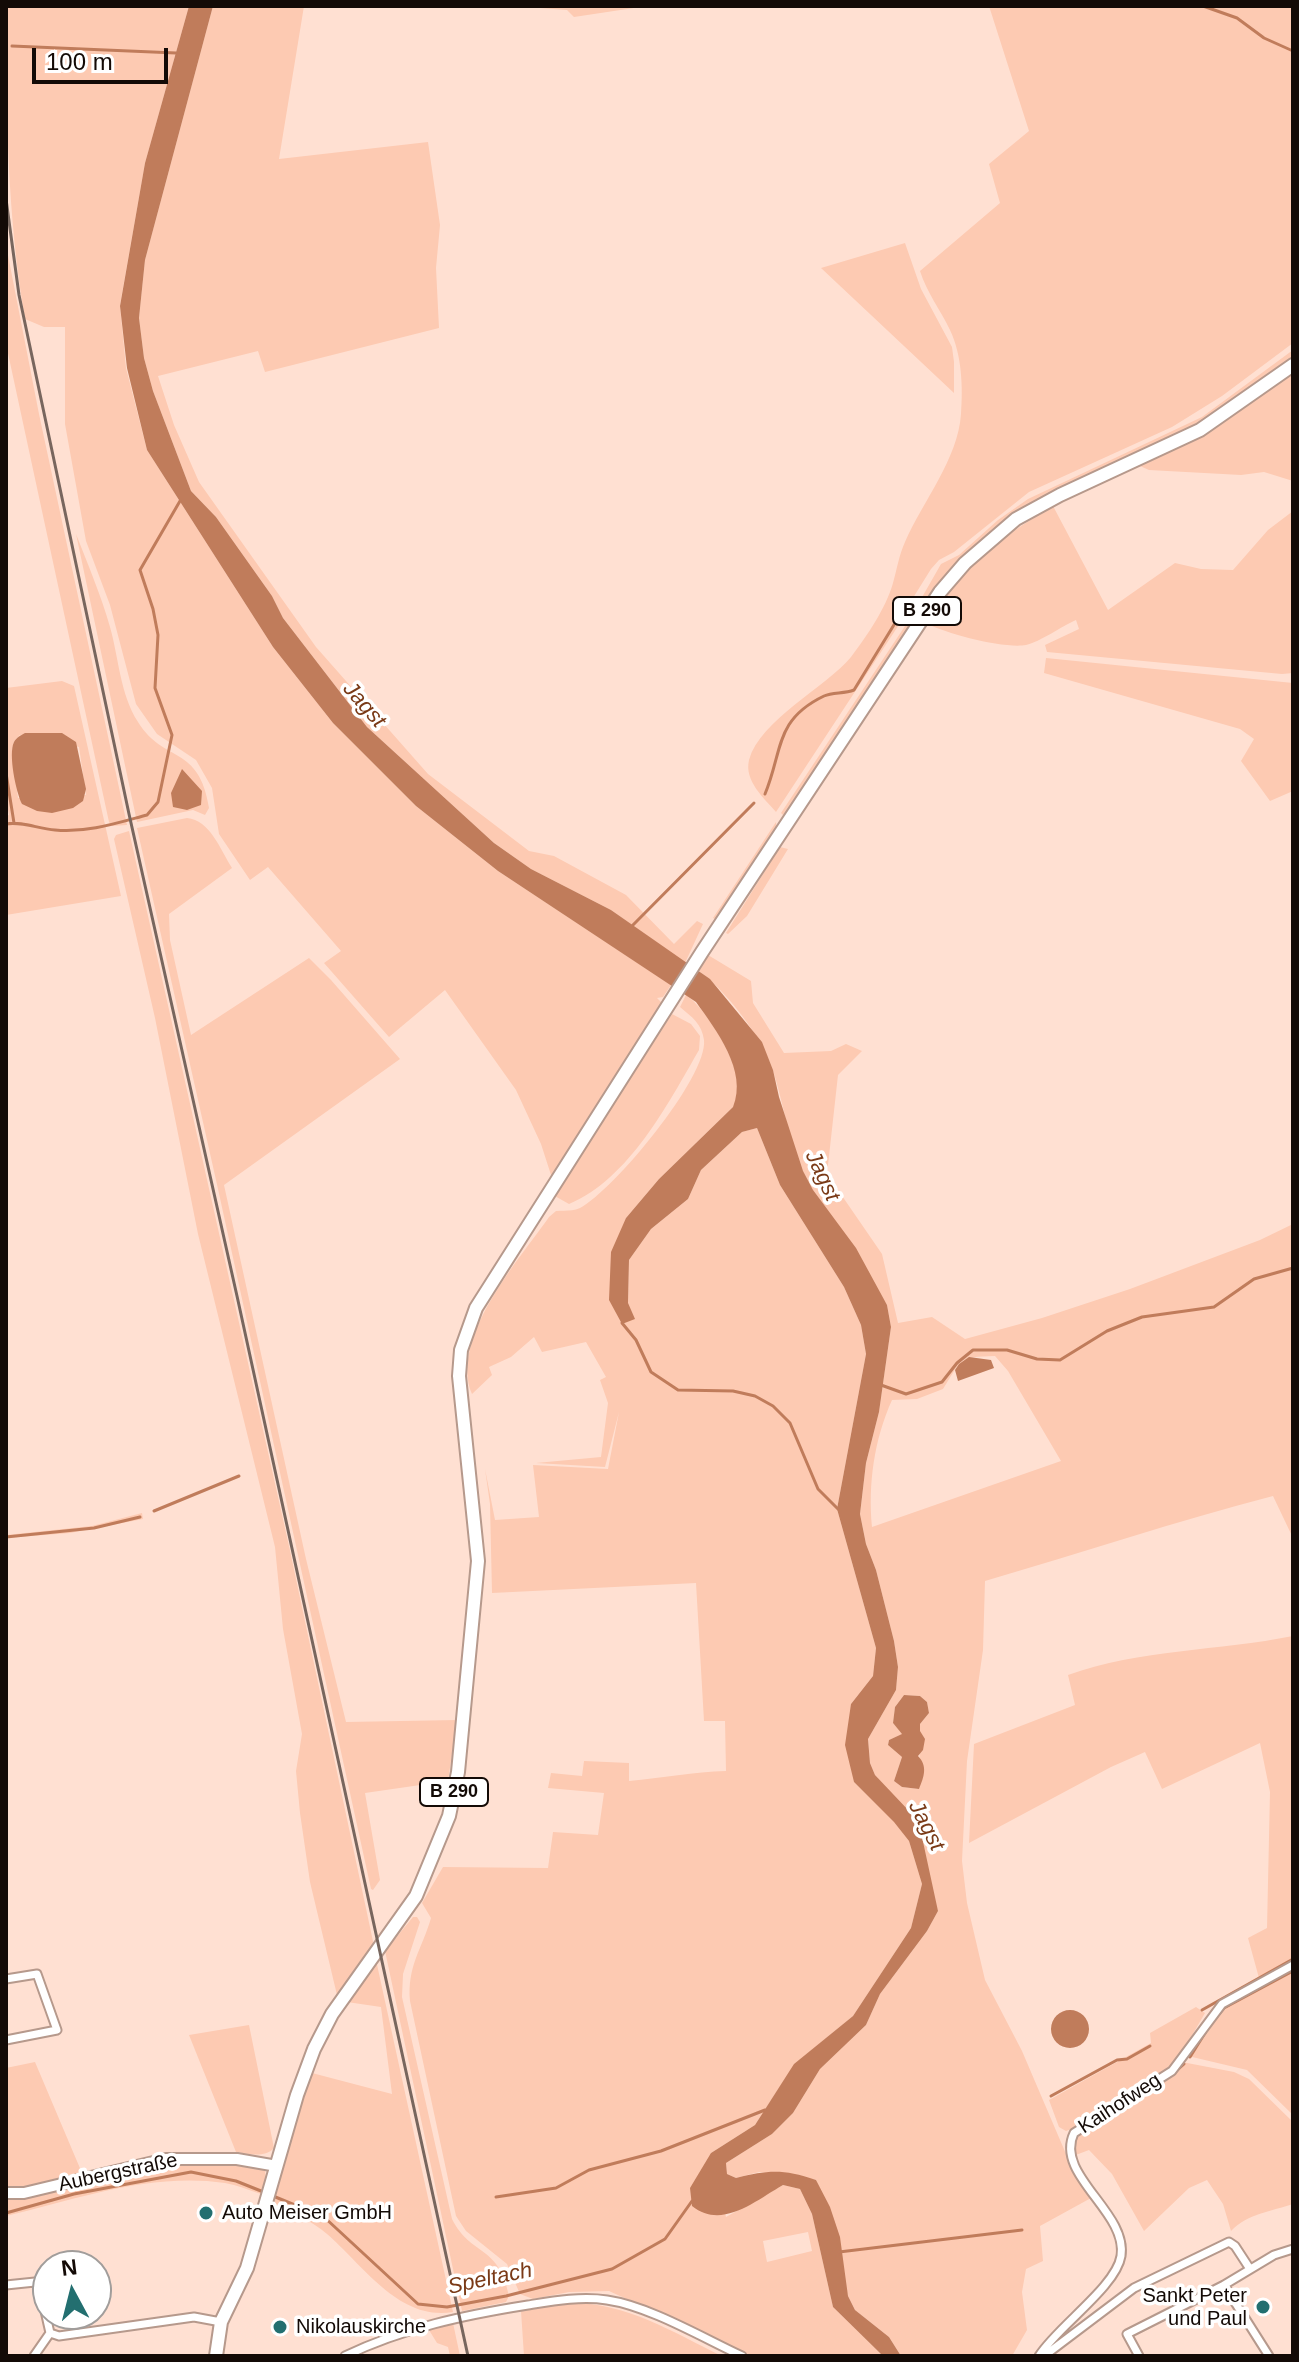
<!DOCTYPE html>
<html>
<head>
<meta charset="utf-8">
<style>
	body { margin:0 }
	#map { position:relative; width:1299px; height:2362px; overflow:hidden; background:#ffe0d2; font-family:Helvetica,sans-serif }
	canvas { display:block }
	.frame { position:absolute; inset:0; border:8px solid #130a06; pointer-events:none }
	.north { position:absolute; left:32px; top:2250px; width:80px; height:80px; box-sizing:border-box; background:#fff; border:2px solid #a19d9b; border-radius:50%; rotate:353deg; font-size:22px; font-weight:700; line-height:32px; text-align:center; color:#130a06 }
	.north::after { content:''; display:block; margin:auto; width:28px; height:36px; background:#236f70; clip-path:polygon(50% 0,100% 100%,50% 72%,0 100%) }
	.scale { position:absolute; left:32px; top:48px; width:136px; height:36px; box-sizing:border-box; border:4px solid #130a06; border-top:0; padding-left:10px; font-size:24px; line-height:28px; white-space:nowrap; color:#130a06; -webkit-text-stroke:6px #fff; paint-order:stroke }
</style>
</head>
<body>
<div id="map">
<canvas width="1299" height="2362"></canvas>
<div class="frame"></div>
<div class="north">N</div>
<div class="scale">100 m</div>
</div>
<script>
const context = document.querySelector('canvas').getContext('2d');
context.lineJoin = 'round';
function paint(path, color) { context.fillStyle = color; context.fill(path, 'evenodd'); }
function strokePath(path, color, width, dash) { context.strokeStyle = color; context.lineWidth = width; context.lineCap = dash ? 'butt' : 'round'; context.setLineDash(dash || []); context.stroke(path); }
function drawText(font, color, halo, rows, align = 'center') {
  context.font = font + ' Helvetica,sans-serif'; context.lineWidth = 7; context.setLineDash([]); context.textBaseline = 'middle'; context.strokeStyle = halo; context.fillStyle = color; for (const [text, x, y, turn = 0] of rows) {
    context.save(); context.translate(x, y); context.rotate((+turn || 0) * Math.PI / 180); context.textAlign = isNaN(turn) ? turn : align; if (halo) context.strokeText(text, 0, 0); context.fillText(text, 0, 0); context.restore();
  }
}
paint(new Path2D(`
	M 6,6 L 189,6 L 145,163 L 120,305 L 126,368 L 147,450 L 273,647 L 333,723 L 416,806 L 498,871 L 671,985 L 663,997 L 657,998 L 662,1003 L 654,1020 L 552,1178 L 541,1144 L 516,1090 L 445,990 L 389,1037 L 324,963 L 341,951 L 268,867 L 250,880 L 219,834 L 212,788 L 196,760 L 157,734 L 136,704 L 110,605 L 86,541 L 65,424 L 65,327 L 44,327 L 25,319 C 7,215 6,111 6,6 Z
	M 213,6 L 304,6 L 279,159 L 428,142 L 440,225 L 436,268 L 439,328 L 265,372 L 258,351 L 158,376 L 174,425 L 199,482 L 316,647 L 428,774 L 529,851 L 554,856 L 626,895 L 674,944 L 697,921 L 703,924 L 685,963 L 611,910 L 531,869 L 494,843 L 367,727 L 283,618 L 272,596 L 216,517 L 191,491 L 153,391 L 144,358 L 139,318 L 145,260 Z
	M 513,6 L 647,6 L 574,17 L 567,10 Z
	M 989,6 L 1293,6 L 1293,343 L 1222,396 L 1172,427 L 1029,492 L 954,552 L 939,560 L 931,569 L 908,606 L 906,614 L 776,812 C 764,798 744,781 749,760 C 760,720 826,687 851,657 C 867,636 886,608 893,583 C 897,569 899,555 905,542 C 923,501 958,459 961,414 C 963,387 962,355 950,330 C 940,309 927,293 920,271 L 1000,203 L 989,164 L 1029,131 Z
	M 905,243 L 921,289 L 952,347 L 954,362 L 954,393 L 821,268 Z
	M 6,245 L 39,414 L 127,825 L 112,826 L 109,822 L 6,344 Z
	M 1293,350 L 1293,358 L 1199,426 L 1072,483 L 1012,515 L 963,557 L 937,584 L 791,810 L 783,815 L 781,813 L 909,620 L 941,564 L 959,555 L 998,520 L 1028,499 L 1202,417 Z
	M 1293,371 L 1293,481 L 1264,472 L 1241,475 L 1149,470 L 1140,466 C 1196,442 1245,407 1293,371 Z
	M 1053,506 L 1108,610 L 1175,563 L 1201,569 L 1233,570 L 1268,530 L 1293,511 L 1293,673 L 1282,674 L 1047,652 L 1045,645 L 1079,629 L 1076,620 C 1062,626 1040,642 1026,645 C 1005,649 947,634 928,624 C 936,581 1017,527 1053,506 Z
	M 76,534 C 88,565 101,595 110,627 C 119,659 120,694 138,722 C 164,764 199,744 209,808 L 205,815 L 193,810 L 137,822 Z
	M 1046,658 L 1293,683 L 1293,791 L 1270,801 L 1241,761 L 1254,739 L 1240,729 L 1044,673 Z
	M 62,681 L 74,686 L 121,896 L 6,915 L 6,816 L 9,815 L 6,799 L 6,688 ZM 20,735 L 79,747 L 86,795 L 18,798 L 12,749 L 14,742 Z
	M 187,818 C 210,820 220,849 232,868 L 169,914 L 170,940 L 191,1035 L 309,958 L 331,980 L 400,1059 L 224,1185 L 306,1559 L 346,1722 L 457,1720 L 448,1781 L 365,1793 L 380,1880 L 373,1890 L 371,1889 L 218,1189 L 137,828 Z
	M 776,822 L 777,833 L 719,921 L 713,918 Z
	M 129,831 L 289,1546 L 374,1946 L 337,1995 L 310,1882 L 300,1813 L 296,1771 L 302,1734 L 283,1629 L 275,1547 L 198,1234 L 155,1018 L 114,839 L 116,835 Z
	M 780,847 L 788,849 L 747,916 L 728,934 L 726,933 Z
	M 708,955 L 751,981 L 753,1003 L 784,1053 L 831,1051 L 846,1044 L 862,1051 L 838,1075 L 827,1174 L 882,1254 L 898,1323 L 932,1317 L 965,1339 L 1042,1318 L 1130,1289 L 1260,1240 L 1293,1224 L 1293,1538 L 1273,1496 C 1176,1521 1081,1553 985,1581 L 983,1650 L 967,1761 L 962,1861 L 967,1903 L 985,1980 L 1022,2051 L 1075,2175 L 1091,2198 L 1040,2226 L 1043,2261 L 1026,2269 L 1022,2292 L 1027,2330 L 1012,2356 L 901,2356 L 889,2337 L 855,2310 L 848,2296 L 816,2180 L 759,2172 L 736,2178 L 727,2174 L 726,2163 L 772,2134 L 793,2113 L 820,2069 L 866,2025 L 880,1994 L 927,1931 L 938,1911 L 891,1794 L 875,1775 L 870,1763 L 868,1739 L 896,1690 L 898,1667 L 894,1641 L 876,1570 L 866,1544 L 860,1514 L 866,1463 L 879,1412 L 891,1327 L 887,1305 C 859,1262 827,1220 804,1174 C 788,1141 784,1103 772,1068 C 762,1037 725,990 699,971 ZM 995,1356 L 1008,1371 L 1061,1461 L 872,1527 C 868,1484 874,1440 892,1400 L 917,1399 L 943,1389 C 962,1359 958,1357 995,1356 ZM 904,1695 L 920,1696 L 927,1702 L 929,1713 L 920,1724 L 919,1789 L 902,1787 L 894,1781 L 902,1757 L 888,1745 L 889,1740 L 903,1734 L 893,1723 L 895,1707 Z
	M 686,995 C 708,1010 744,1069 738,1095 C 737,1100 735,1103 733,1107 L 659,1179 L 626,1218 L 628,1303 L 629,1260 L 651,1229 L 688,1199 L 701,1170 L 742,1132 L 757,1128 L 780,1185 L 844,1287 L 861,1325 L 866,1354 L 837,1509 L 876,1648 L 873,1676 L 851,1704 L 854,1782 L 895,1822 L 909,1841 L 922,1884 L 911,1928 L 853,2016 L 795,2064 L 755,2125 L 711,2153 L 726,2217 L 783,2185 L 800,2189 L 812,2214 L 833,2307 L 883,2356 L 752,2356 L 609,2291 L 569,2292 L 533,2299 L 520,2294 L 507,2264 L 466,2231 L 456,2216 L 410,2001 C 407,1966 422,1949 431,1918 L 422,1903 L 443,1867 L 548,1868 L 553,1832 L 598,1835 L 604,1793 L 548,1788 L 551,1773 L 582,1776 L 584,1761 L 629,1763 L 629,1781 C 662,1778 694,1772 726,1771 L 725,1721 L 704,1721 L 696,1583 L 492,1593 L 490,1504 L 485,1469 L 495,1520 L 539,1517 L 533,1465 L 608,1469 L 619,1412 L 605,1467 L 536,1463 L 601,1457 L 608,1403 L 600,1380 L 606,1377 L 586,1342 L 542,1352 L 534,1337 L 511,1357 L 489,1367 L 492,1375 L 472,1394 C 449,1338 519,1260 549,1217 L 556,1211 C 564,1210 572,1212 580,1208 C 613,1191 708,1077 704,1040 C 702,1024 692,1017 680,1007 ZM 808,2232 L 812,2251 L 767,2262 L 763,2241 Z
	M 672,1014 L 691,1024 L 700,1036 L 699,1050 C 668,1104 629,1179 569,1204 L 553,1195 Z
	M 142,1513 L 143,1519 L 70,1533 L 6,1538 L 6,1535 L 92,1526 Z
	M 1293,1636 L 1293,1961 L 1259,1978 L 1248,1938 L 1267,1928 L 1270,1792 L 1260,1743 L 1162,1789 L 1145,1752 L 1111,1767 L 969,1843 L 974,1744 L 1075,1705 L 1068,1675 C 1140,1649 1219,1651 1293,1636 Z
	M 413,1917 L 417,1917 L 420,1922 L 403,1974 L 402,1997 L 452,2219 C 471,2257 499,2244 509,2296 L 506,2302 L 462,2311 L 385,1951 Z
	M 376,1960 L 453,2312 C 399,2321 364,2266 327,2234 C 312,2221 292,2212 274,2203 L 301,2101 L 312,2073 L 392,2094 L 381,2007 L 347,2002 Z
	M 1293,1967 L 1293,2115 L 1247,2070 L 1188,2056 L 1225,2004 Z
	M 1196,2007 L 1205,2013 L 1176,2063 L 1077,2127 L 1066,2131 L 1059,2127 L 1049,2100 L 1151,2043 L 1150,2033 Z
	M 249,2025 L 274,2148 C 265,2158 248,2154 236,2152 L 189,2035 Z
	M 35,2062 L 82,2173 L 32,2187 L 6,2187 L 6,2068 Z
	M 1182,2062 L 1234,2072 L 1249,2079 L 1293,2122 L 1293,2204 C 1272,2211 1247,2214 1231,2231 L 1223,2204 L 1207,2180 L 1189,2188 L 1144,2231 L 1112,2174 L 1089,2150 L 1073,2156 L 1074,2136 Z
	M 188,2162 L 256,2166 L 265,2171 L 266,2179 L 261,2194 C 249,2190 237,2185 225,2183 C 151,2172 77,2199 6,2216 L 6,2198 L 33,2197 L 139,2169 Z
	M 571,2303 C 628,2303 672,2332 722,2356 L 524,2356 L 521,2311 Z
	M 453,2323 L 460,2356 L 450,2356 L 448,2347 L 437,2343 L 429,2330 Z`), '#fdcab2');
paint(new Path2D(`
	M 189,6 L 213,6 L 145,260 L 139,318 L 144,358 L 153,391 L 191,491 L 216,517 L 272,596 L 283,618 L 367,727 L 494,843 L 531,869 L 611,910 L 710,979 L 762,1042 L 773,1070 L 779,1097 L 803,1171 L 813,1190 L 856,1248 L 887,1305 L 891,1327 L 879,1412 L 866,1463 L 860,1514 L 866,1544 L 876,1570 L 894,1641 L 898,1667 L 896,1690 L 868,1739 L 870,1763 L 875,1775 L 910,1812 L 922,1837 L 938,1911 L 927,1931 L 880,1994 L 866,2025 L 820,2069 L 793,2113 L 772,2134 L 726,2163 L 727,2174 L 736,2178 C 769,2170 783,2169 816,2180 L 830,2207 L 840,2237 L 848,2296 L 855,2310 L 889,2337 L 901,2356 L 883,2356 L 833,2307 L 812,2214 L 800,2189 L 783,2185 C 755,2201 722,2230 692,2206 L 690,2188 L 711,2153 L 755,2125 L 794,2064 L 853,2016 L 911,1928 L 922,1884 L 909,1841 L 894,1822 L 854,1782 L 845,1745 L 851,1704 L 873,1676 L 876,1648 L 837,1509 L 866,1354 L 861,1325 L 844,1287 L 780,1185 L 757,1128 L 742,1132 L 701,1170 L 688,1199 L 651,1229 L 629,1260 L 628,1303 L 635,1319 L 622,1324 L 609,1300 L 611,1252 L 626,1218 L 659,1179 L 733,1107 C 748,1071 716,1030 696,1002 L 498,871 L 416,806 L 333,723 L 273,647 L 147,450 L 127,368 L 120,306 L 145,163 Z
	M 25,733 L 62,733 L 76,742 L 86,789 L 83,801 L 73,808 L 52,813 L 37,811 L 22,804 C 16,792 8,754 14,742 C 17,737 20,736 25,733 Z
	M 182,769 L 202,791 L 201,805 L 187,810 L 173,807 L 171,793 Z
	M 969,1357 L 991,1360 L 994,1368 L 958,1381 L 955,1370 L 959,1364 Z
	M 904,1695 L 920,1696 L 927,1702 L 929,1713 L 920,1724 L 920,1731 L 925,1739 L 923,1750 L 918,1756 C 928,1766 924,1777 919,1789 L 902,1787 L 894,1781 L 902,1757 L 888,1745 L 889,1740 L 902,1734 L 893,1723 L 895,1707 Z
	M1051 2029a19 19 0 1 1 38 0a19 19 0 1 1-38 0Z`), '#c07c5b');
strokePath(new Path2D(`
	M 1203,6 L 1237,18 L 1264,38 L 1293,51
	M 12,46 L 176,53
	M 6,773 L 14,823
	M 765,794 C 783,751 774,720 824,696 C 833,692 844,694 854,690 L 900,615
	M 6,824 C 23,821 38,829 55,830 C 87,833 117,823 147,815 L 158,802 L 172,735 L 155,688 L 158,635 L 153,609 L 140,570 L 180,501
	M 630,928 L 754,803
	M 622,1323 L 636,1340 L 651,1372 L 678,1390 L 733,1391 L 755,1396 L 773,1406 L 790,1423 L 818,1489 L 838,1509
	M 881,1385 L 906,1394 L 942,1382 L 957,1363 L 973,1350 L 1007,1350 L 1037,1359 L 1060,1360 L 1107,1331 L 1142,1317 L 1214,1307 L 1254,1279 L 1293,1268
	M 154,1511 L 239,1476
	M 6,1537 L 94,1528 L 140,1517
	M 1202,2010 L 1293,1959
	M 1219,2014 L 1224,2008 L 1293,1971
	M 1190,2057 L 1205,2033
	M 1175,2072 L 1184,2064
	M 1051,2096 L 1117,2060 L 1127,2059 L 1150,2046
	M 273,2196 L 324,2217 L 418,2304 L 447,2307 L 506,2296 L 612,2269 L 665,2239 L 692,2201
	M 496,2197 L 556,2188 L 589,2170 L 661,2151 L 765,2110
	M 6,2213 L 74,2194 L 191,2172 L 236,2181 L 266,2193
	M 839,2252 L 1022,2230`), '#c07c5b', 3);
const street = new Path2D(`
	M 6,1979 L 37,1974 L 57,2030 L 6,2040
	M 6,2285 L 35,2282 L 40,2289 L 50,2333 L 59,2336 L 194,2317 L 221,2322
	M 1224,2285 L 1269,2356
	M 34,2356 L 50,2333
	M 345,2356 C 403,2328 465,2315 528,2305 C 553,2301 581,2296 607,2300 C 649,2306 703,2338 742,2356
	M 1039,2356 C 1057,2327 1116,2287 1121,2256 C 1128,2212 1054,2175 1074,2133 L 1172,2071 L 1222,2004 L 1293,1965
	M 1044,2356 L 1134,2288 L 1229,2242 L 1235,2246 L 1250,2269
	M 1139,2356 L 1127,2334 L 1224,2285 L 1274,2255 L 1293,2249`);
const secondary = new Path2D(`
	M 6,2193 L 24,2193 L 166,2159 L 237,2159 L 277,2166`);
const primary = new Path2D(`
	M 216,2356 L 221,2322 L 247,2268 L 297,2095 L 314,2049 L 332,2014 L 416,1896 L 449,1816 L 458,1772 L 478,1561 L 459,1376 L 461,1350 L 476,1308 L 702,952 L 940,592 L 965,563 L 1016,519 L 1060,495 L 1200,430 L 1293,365`);
strokePath(street, '#b6998c', 11);
strokePath(secondary, '#b6998c', 14);
strokePath(primary, '#b6998c', 16);
strokePath(street, '#fff', 7);
strokePath(secondary, '#fff', 10);
strokePath(primary, '#fff', 12);
strokePath(new Path2D(`
	M 6,199 L 19,295 L 129,814 L 237,1296 L 468,2356`), '#78665e', 3);
for (const [x, y, r, color] of [
	[206,2213,8,"#236f70"],
	[1263,2307,8,"#236f70"],
	[280,2327,8,"#236f70"]
]) { const dot = new Path2D(); dot.arc(x, y, r, 0, 2 * Math.PI); context.fillStyle = color; context.fill(dot); strokePath(dot, '#fff', 3); }
for (const [x, y, w] of [
	[927,611,68],
	[454,1792,68]
]) { const box = new Path2D(); box.roundRect(x - w / 2, y - 14, w, 28, 6); context.fillStyle = '#fff'; context.fill(box); strokePath(box, '#130a06', 2); }
drawText('bold 18px', '#130a06', null, [
	["B 290",927,611],
	["B 290",454,1792]
]);
drawText('20px', '#130a06', '#fff', [
	["Kaihofweg",1120,2104,-33],
	["Aubergstraße",118,2173,-12]
]);
drawText('20px', '#130a06', '#fff', [
	["Auto Meiser GmbH",222,2213],
	["Sankt Peter",1247,2296,"right"],
	["und Paul",1247,2319,"right"],
	["Nikolauskirche",296,2327]
], 'left');
drawText('italic 22px', '#7a3a17', '#fff', [
	["Jagst",364,705,49],
	["Jagst",822,1176,65],
	["Jagst",926,1826,63],
	["Speltach",490,2279,-12]
]);
</script>
</body>
</html>
